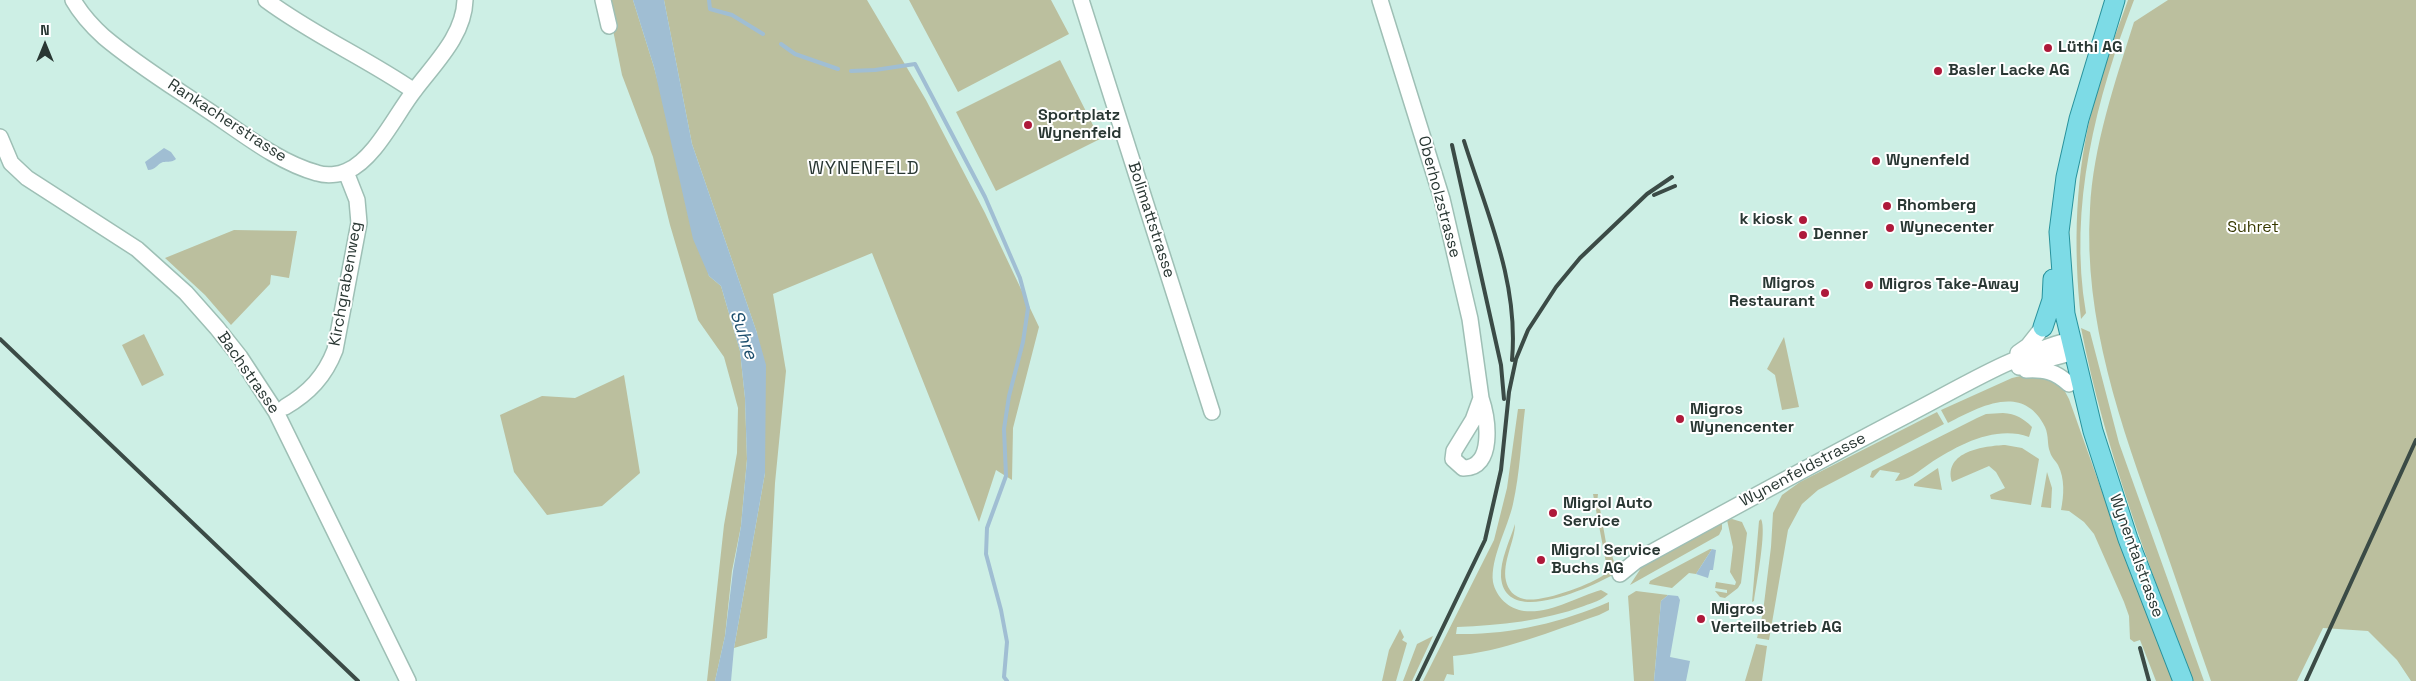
<!DOCTYPE html>
<html>
<head>
<meta charset="utf-8">
<style>
	body { margin:0 }
	#map { position:relative; width:2416px; height:681px; overflow:hidden; background:#cdefe5; font-family:"Space Grotesk",sans-serif }
	canvas { display:block }
	.north { position:absolute; left:20px; top:20px; width:50px; height:50px; -webkit-text-stroke:4px #fff; paint-order:stroke; rotate:0deg; font-size:14px; font-weight:700; line-height:20px; text-align:center; color:#293733 }
	.north::after { content:''; display:block; margin:auto; width:18px; height:22px; background:#293733; clip-path:polygon(50% 0,100% 100%,50% 72%,0 100%) }
</style>
</head>
<body>
<div id="map">
<canvas width="2416" height="681"></canvas>
<div class="north">N</div>
</div>
<script>
const context = document.querySelector('canvas').getContext('2d');
context.lineJoin = 'round';
function paint(path, color) { context.fillStyle = color; context.fill(path, 'evenodd'); }
function strokePath(path, color, width, dash) { context.strokeStyle = color; context.lineWidth = width; context.lineCap = dash ? 'butt' : 'round'; context.setLineDash(dash || []); context.stroke(path); }
function drawText(font, color, halo, rows, align = 'center') {
  context.font = font + ' "Space Grotesk",sans-serif'; context.lineWidth = 4; context.setLineDash([]); context.textBaseline = 'middle'; context.strokeStyle = halo; context.fillStyle = color; for (const [text, x, y, turn = 0] of rows) {
    context.save(); context.translate(x, y); context.rotate((+turn || 0) * Math.PI / 180); context.textAlign = isNaN(turn) ? turn : align; if (halo) context.strokeText(text, 0, 0); context.fillText(text, 0, 0); context.restore();
  }
}
paint(new Path2D(`
	M 607,0 L 633,0 L 654,67 L 709,276 L 721,286 L 740,351 L 745,398 L 747,459 L 741,526 L 732,571 L 725,636 L 715,681 L 707,681 L 724,525 L 737,453 L 738,408 L 724,357 L 698,320 L 670,225 L 653,157 L 622,75 Z
	M 664,0 L 867,0 L 926,100 L 985,213 L 1039,327 L 1013,428 L 1012,480 L 996,470 L 979,522 L 872,253 L 773,294 L 786,371 L 775,483 L 767,638 L 734,648 L 765,473 L 757,333 L 692,144 Z
	M 909,0 L 1051,0 L 1069,34 L 958,92 Z
	M 2128,0 L 2134,0 C 2096,99 2068,207 2086,313 L 2081,319 C 2073,246 2075,173 2094,102 C 2103,67 2116,34 2128,0 Z
	M 2168,0 L 2416,0 L 2416,681 L 2411,681 L 2397,660 L 2368,631 L 2323,628 L 2297,681 L 2211,681 C 2193,630 2176,579 2158,528 C 2121,426 2083,319 2090,209 C 2093,146 2115,82 2134,22 Z
	M 1060,60 L 1100,139 L 996,191 L 956,112 Z
	M 234,230 L 297,231 L 289,278 L 271,275 L 270,284 L 231,325 L 205,295 L 165,258 Z
	M 2081,328 L 2090,332 L 2119,443 L 2204,681 L 2192,681 C 2149,565 2105,450 2081,328 Z
	M 144,334 L 164,375 L 142,386 L 122,345 Z
	M 1784,337 L 1799,407 L 1782,410 L 1775,375 L 1767,369 Z
	M 2033,373 L 2061,384 L 2069,399 L 2106,503 L 2177,681 L 2156,681 L 2140,640 L 2134,642 L 2130,639 L 2129,616 L 2124,602 L 2094,534 L 2084,522 L 2069,511 L 2061,510 C 2064,495 2065,479 2058,465 C 2056,461 2051,457 2050,452 C 2047,445 2049,436 2045,427 C 2023,382 1979,407 1948,423 L 1941,410 L 2012,378 Z
	M 624,375 L 640,473 L 602,506 L 547,515 L 514,472 L 500,415 L 542,396 L 575,398 Z
	M 1518,409 L 1525,409 C 1521,441 1520,473 1513,504 C 1508,527 1490,559 1493,582 C 1496,597 1509,609 1524,611 C 1550,614 1577,597 1601,590 L 1608,594 C 1602,600 1592,603 1584,606 C 1543,621 1501,625 1457,627 L 1456,634 C 1510,635 1560,623 1609,602 L 1609,610 L 1599,615 C 1552,631 1502,652 1453,656 L 1454,675 L 1447,674 L 1444,681 L 1423,681 L 1494,540 L 1507,488 Z
	M 1937,412 L 1944,424 L 1818,490 L 1802,504 L 1788,530 L 1769,640 L 1757,638 L 1763,612 L 1771,547 L 1773,513 L 1782,495 L 1800,482 Z
	M 2003,413 C 2016,414 2023,418 2032,427 L 2029,437 C 1995,425 1958,445 1929,464 C 1919,471 1908,481 1895,481 L 1900,473 L 1880,470 L 1873,478 L 1870,477 L 1872,471 L 1977,418 L 1986,414 Z
	M 2005,445 L 2022,448 L 2039,459 L 2031,505 L 1991,499 L 1990,495 L 2005,488 L 1996,472 L 1989,466 L 1952,482 C 1943,451 1985,446 2005,445 Z
	M 1938,468 L 1942,490 L 1914,486 L 1914,484 Z
	M 2047,472 L 2052,488 L 2051,508 L 2041,507 Z
	M 1593,494 L 1598,494 L 1597,503 L 1599,503 L 1608,554 L 1612,555 L 1614,562 L 1613,575 C 1590,587 1505,628 1501,577 C 1500,560 1510,540 1515,524 C 1515,541 1502,562 1506,581 C 1508,590 1514,597 1524,599 C 1541,603 1591,585 1605,574 L 1607,568 Z
	M 1732,519 L 1742,522 L 1747,533 L 1741,583 L 1738,588 L 1725,598 L 1720,597 L 1715,591 L 1727,593 L 1727,590 L 1715,588 L 1716,582 L 1735,585 L 1736,582 L 1730,572 L 1733,547 L 1727,520 Z
	M 1761,519 C 1767,530 1756,585 1754,601 L 1752,602 L 1759,521 Z
	M 1722,522 L 1722,529 L 1719,535 L 1630,585 L 1641,568 Z
	M 1710,549 L 1712,549 L 1696,574 L 1689,573 L 1672,588 L 1649,584 L 1650,581 Z
	M 1636,591 L 1668,595 L 1661,601 L 1654,681 L 1634,681 L 1628,596 Z
	M 1400,629 L 1404,637 L 1402,640 L 1407,643 L 1396,681 L 1382,681 L 1389,650 Z
	M 1433,636 L 1412,681 L 1403,681 L 1417,644 Z
	M 1756,644 L 1767,646 L 1762,681 L 1745,681 Z`), '#bbbf9e');
paint(new Path2D(`
	M 633,0 L 664,0 L 692,144 L 757,333 L 766,365 L 765,473 L 734,648 L 731,681 L 715,681 L 725,636 L 733,571 L 741,526 L 747,460 L 745,398 L 740,351 L 721,286 L 709,276 L 693,239 L 654,67 Z
	M 164,148 L 171,152 L 176,159 C 171,163 169,161 163,162 C 157,164 156,170 148,170 L 145,162 Z
	M 1712,549 L 1716,550 L 1713,570 L 1710,570 L 1708,578 L 1696,574 Z
	M 1668,595 L 1678,596 L 1680,600 L 1670,657 L 1690,661 L 1686,681 L 1654,681 L 1661,601 Z`), '#a0bed3');
strokePath(new Path2D(`
	M 709,0 L 710,9 L 732,15 L 763,34
	M 781,44 L 795,54 L 838,69
	M 851,71 L 875,70 L 915,64 L 985,197 L 1020,278 L 1028,308 L 1023,342 L 1009,396 L 1004,429 L 1006,476 L 987,528 L 986,554 L 1001,610 L 1007,642 L 1004,677 L 1007,681`), '#a0bed3', 4);
const minor = new Path2D(`
	M 73,0 C 81,14 93,27 104,37 C 136,64 172,86 206,109 C 241,132 277,162 317,173 C 326,176 339,175 347,171 C 375,159 396,114 414,91 C 434,64 464,36 465,0
	M 266,0 C 313,35 366,58 414,91
	M 603,0 L 609,26
	M 1081,0 L 1212,412
	M 1380,0 L 1442,199 L 1470,319 L 1481,398 C 1488,419 1495,469 1463,468 L 1453,459 L 1454,451 L 1473,420 L 1481,398
	M 0,137 L 11,163 L 27,178 L 137,249 L 186,293 L 217,328 L 240,357 L 276,412 L 408,681
	M 2018,353 L 2028,346 L 2043,327
	M 2019,367 L 2074,352
	M 2026,370 C 2044,369 2055,371 2069,384
	M 285,407 C 309,393 325,376 335,350 L 359,223 L 357,200 L 346,172
	M 1620,574 L 1636,561 C 1727,511 1817,462 1909,414 C 1961,387 2013,355 2070,340`);
const major = new Path2D(`
	M 2115,0 L 2079,119 L 2066,177 L 2059,232 L 2065,314 L 2093,431 L 2128,539 L 2183,681
	M 2043,327 L 2052,300 L 2053,279`);
strokePath(minor, '#9ebfb5', 18);
strokePath(major, '#28929c', 21);
strokePath(minor, '#fff', 15);
strokePath(major, '#7ddbe6', 19);
strokePath(new Path2D(`
	M 1464,141 C 1487,214 1519,282 1512,360
	M 1452,145 L 1501,365 L 1504,399
	M 1654,195 L 1675,186
	M 0,339 L 358,681
	M 2140,648 L 2149,681
	M 1417,681 L 1485,540 L 1501,470 L 1509,392 L 1516,359 L 1528,330 L 1556,287 L 1580,258 L 1647,194 L 1672,177
	M 2306,681 L 2416,440`), '#3b4b46', 4);
for (const [x, y, r, color] of [
	[2048,48,5,"#ae193a"],
	[1938,71,5,"#ae193a"],
	[1028,125,5,"#ae193a"],
	[1876,161,5,"#ae193a"],
	[1887,206,5,"#ae193a"],
	[1803,220,5,"#ae193a"],
	[1890,228,5,"#ae193a"],
	[1803,235,5,"#ae193a"],
	[1869,285,5,"#ae193a"],
	[1825,293,5,"#ae193a"],
	[1680,419,5,"#ae193a"],
	[1553,513,5,"#ae193a"],
	[1541,560,5,"#ae193a"],
	[1701,619,5,"#ae193a"]
]) { const dot = new Path2D(); dot.arc(x, y, r, 0, 2 * Math.PI); context.fillStyle = color; context.fill(dot); strokePath(dot, '#fff', 2); }
drawText('bold 16px', '#293733', '#fff', [
	["Lüthi AG",2058,48],
	["Basler Lacke AG",1948,71],
	["Sportplatz",1038,116],
	["Wynenfeld",1038,134],
	["Wynenfeld",1886,161],
	["Rhomberg",1897,206],
	["k kiosk",1793,220,"right"],
	["Wynecenter",1900,228],
	["Denner",1813,235],
	["Migros",1815,284,"right"],
	["Restaurant",1815,302,"right"],
	["Migros Take-Away",1879,285],
	["Migros",1690,410],
	["Wynencenter",1690,428],
	["Migrol Auto",1563,504],
	["Service",1563,522],
	["Migrol Service",1551,551],
	["Buchs AG",1551,569],
	["Migros",1711,610],
	["Verteilbetrieb AG",1711,628]
], 'left');
drawText('16px', '#293733', '#fff', [
	["Rankacherstrasse",227,121,33],
	["Oberholzstrasse",1439,197,75],
	["Bolimattstrasse",1151,220,72],
	["Kirchgrabenweg",346,284,-80],
	["Bachstrasse",248,373,55],
	["Wynenfeldstrasse",1803,470,-28],
	["Wynentalstrasse",2136,556,70]
]);
drawText('16px', '#383a00', '#fff', [
	["Suhret",2253,228]
]);
context.letterSpacing = '1px';
drawText('18px', '#293733', '#fff', [
	["WYNENFELD",864,169]
]);
context.letterSpacing = '0px';
drawText('italic 18px', '#1b4d6c', '#fff', [
	["Suhre",743,335,71]
]);
</script>
</body>
</html>
